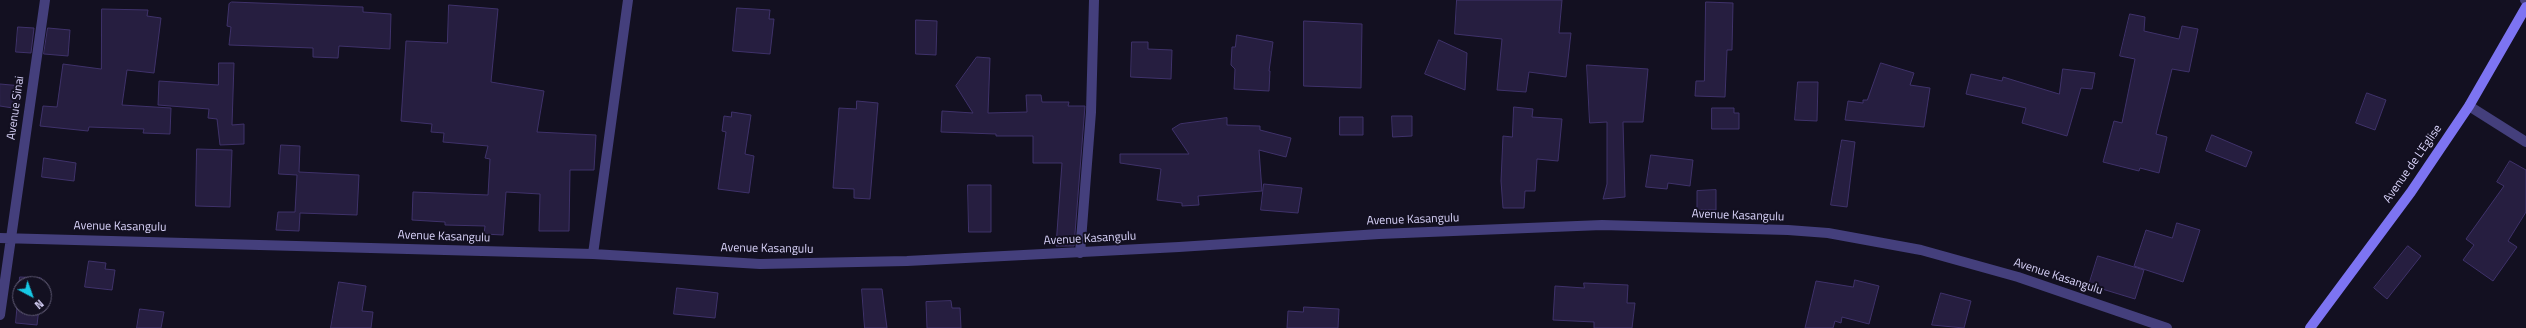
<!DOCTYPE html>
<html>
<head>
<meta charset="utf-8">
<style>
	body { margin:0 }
	#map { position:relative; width:2526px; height:328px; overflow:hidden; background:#131021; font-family:"Titillium Web",sans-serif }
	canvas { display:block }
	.north { position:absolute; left:12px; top:276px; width:40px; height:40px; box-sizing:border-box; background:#131021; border:1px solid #635e78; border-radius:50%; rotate:139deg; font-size:11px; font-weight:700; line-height:16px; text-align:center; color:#dad4fb }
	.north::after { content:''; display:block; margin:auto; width:14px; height:18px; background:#16c8e5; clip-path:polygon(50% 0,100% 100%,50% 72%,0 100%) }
</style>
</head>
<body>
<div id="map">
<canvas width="2526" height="328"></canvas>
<div class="north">N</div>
</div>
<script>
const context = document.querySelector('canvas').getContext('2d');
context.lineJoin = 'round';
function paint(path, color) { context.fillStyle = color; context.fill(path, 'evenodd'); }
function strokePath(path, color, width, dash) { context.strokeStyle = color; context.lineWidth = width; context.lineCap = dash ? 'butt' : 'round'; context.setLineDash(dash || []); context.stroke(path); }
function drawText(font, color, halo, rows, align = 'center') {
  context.font = font + ' "Titillium Web",sans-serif'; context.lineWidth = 4; context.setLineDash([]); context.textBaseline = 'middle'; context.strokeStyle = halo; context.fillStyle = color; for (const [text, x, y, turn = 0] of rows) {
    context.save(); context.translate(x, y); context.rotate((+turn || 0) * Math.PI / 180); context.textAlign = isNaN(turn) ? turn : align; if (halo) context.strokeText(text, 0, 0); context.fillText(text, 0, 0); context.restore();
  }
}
const building = new Path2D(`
	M 1457,0 L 1562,0 L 1559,33 L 1571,33 L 1566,77 L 1529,72 L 1526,92 L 1497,90 L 1502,39 L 1455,34 Z
	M 232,2 L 363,7 L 363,12 L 391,14 L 390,49 L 339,46 L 338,58 L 313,57 L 313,48 L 229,45 L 231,27 L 227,26 L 229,4 Z
	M 1706,2 L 1733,3 L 1732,50 L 1727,50 L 1725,97 L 1695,96 L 1696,81 L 1704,81 Z
	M 449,5 L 498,9 L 491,82 L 544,91 L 537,132 L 596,135 L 594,170 L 570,170 L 569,231 L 539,231 L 540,194 L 506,192 L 503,235 L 484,234 L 485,226 L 445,225 L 445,222 L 412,220 L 413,192 L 488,195 L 490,159 L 485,158 L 488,146 L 443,142 L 444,133 L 431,132 L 432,124 L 401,121 L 406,41 L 447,43 Z
	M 737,8 L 770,10 L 769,19 L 774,19 L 770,54 L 733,51 Z
	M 102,9 L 148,10 L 147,16 L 161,18 L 154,73 L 127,70 L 122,105 L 171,108 L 170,134 L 143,133 L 144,129 L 89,127 L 88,131 L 40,126 L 43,106 L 57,107 L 63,64 L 101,69 Z
	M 2130,14 L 2145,17 L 2144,31 L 2179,39 L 2182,26 L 2198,29 L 2189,72 L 2172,69 L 2156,134 L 2167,137 L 2159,173 L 2140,168 L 2139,171 L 2103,162 L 2114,121 L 2122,123 L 2135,59 L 2120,56 Z
	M 916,20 L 937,21 L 936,55 L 916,54 Z
	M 1304,21 L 1362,24 L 1361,88 L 1304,86 Z
	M 18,27 L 34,28 L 31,53 L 16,52 Z
	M 48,28 L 70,30 L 68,56 L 44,54 Z
	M 1237,35 L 1273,42 L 1269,71 L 1270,71 L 1269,91 L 1234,89 L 1235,69 L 1231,65 L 1232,47 L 1235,47 Z
	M 1439,40 L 1467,53 L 1465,90 L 1425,74 Z
	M 1132,42 L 1148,42 L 1148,49 L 1172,50 L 1171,79 L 1131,77 Z
	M 977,57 L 990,58 L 988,113 L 1027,112 L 1026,95 L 1041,95 L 1042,102 L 1069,102 L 1068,106 L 1085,106 L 1074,246 L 1056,246 L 1062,163 L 1033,163 L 1033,136 L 996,136 L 996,134 L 941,132 L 942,111 L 973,113 L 956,86 Z
	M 219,63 L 234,63 L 232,125 L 244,124 L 244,144 L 220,145 L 217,119 L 208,118 L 209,109 L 158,105 L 159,81 L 218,85 Z
	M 1881,63 L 1914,73 L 1910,85 L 1930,88 L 1924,127 L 1845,120 L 1848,101 L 1863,103 L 1863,100 L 1867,100 Z
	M 1587,65 L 1648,69 L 1643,122 L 1623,122 L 1625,197 L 1603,199 L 1607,184 L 1607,122 L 1590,123 Z
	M 2063,69 L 2095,73 L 2092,89 L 2081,88 L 2067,136 L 2022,123 L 2026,108 L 1966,94 L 1971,74 L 2002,81 L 2003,77 L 2059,94 Z
	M 1798,82 L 1818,82 L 1817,121 L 1795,120 Z
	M 0,84 L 22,86 L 19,109 L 0,106 Z
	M 2367,93 L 2386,100 L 2375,130 L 2356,123 Z
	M 857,101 L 878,103 L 870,199 L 854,198 L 854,189 L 833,188 L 839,108 L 856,109 Z
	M 1514,107 L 1533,109 L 1532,117 L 1562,119 L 1558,161 L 1537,159 L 1535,191 L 1525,191 L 1524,208 L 1503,208 L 1501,181 L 1503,136 L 1512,137 Z
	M 1712,108 L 1734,108 L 1734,113 L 1739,113 L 1739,129 L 1712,129 Z
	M 732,112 L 751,115 L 745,154 L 754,156 L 749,193 L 718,189 L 726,132 L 722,131 L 724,116 L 731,117 Z
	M 1392,116 L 1412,116 L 1412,136 L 1393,137 Z
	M 1340,117 L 1363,117 L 1363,135 L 1340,135 Z
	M 1227,118 L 1227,125 L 1260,126 L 1260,130 L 1291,138 L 1286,157 L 1259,150 L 1262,191 L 1198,196 L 1199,205 L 1182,206 L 1182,203 L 1157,200 L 1161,169 L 1120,163 L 1120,154 L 1189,154 L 1172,129 L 1180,124 Z
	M 2212,135 L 2252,152 L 2246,167 L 2206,151 Z
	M 1842,140 L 1855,142 L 1847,207 L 1831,205 Z
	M 281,145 L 300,146 L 299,172 L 359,175 L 357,215 L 300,213 L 299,231 L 276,230 L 278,212 L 295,212 L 297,175 L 279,174 Z
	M 197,149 L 232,150 L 230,207 L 196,206 Z
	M 1651,155 L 1693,160 L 1690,186 L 1668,183 L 1667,189 L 1646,187 Z
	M 44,158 L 76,163 L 74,181 L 42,177 Z
	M 2510,161 L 2526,170 L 2526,212 L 2508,241 L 2517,247 L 2493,281 L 2463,260 L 2474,245 L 2466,239 L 2504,186 L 2497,182 Z
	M 1264,184 L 1302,188 L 1298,213 L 1261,210 Z
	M 968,185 L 991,185 L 991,232 L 969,232 Z
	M 1716,190 L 1716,210 L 1697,210 L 1697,191 Z
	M 2177,223 L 2200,230 L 2183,282 L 2134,266 L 2146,230 L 2172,238 Z
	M 2408,246 L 2421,256 L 2387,299 L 2374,288 Z
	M 2098,256 L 2144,270 L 2135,299 L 2089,285 Z
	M 89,261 L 106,263 L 105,269 L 115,270 L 112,290 L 85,287 Z
	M 20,277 L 41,278 L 41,284 L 20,284 L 20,308 L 39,308 L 37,325 L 16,323 Z
	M 1855,280 L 1879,286 L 1869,324 L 1842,317 L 1841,323 L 1835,321 L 1833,328 L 1805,328 L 1816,281 L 1853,287 Z
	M 339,282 L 366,286 L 362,311 L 373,312 L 371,328 L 331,328 Z
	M 1584,283 L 1628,285 L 1627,303 L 1635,303 L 1632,328 L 1594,328 L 1594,322 L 1553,320 L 1555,286 L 1584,288 Z
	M 677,288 L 718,293 L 715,318 L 674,314 Z
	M 862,289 L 882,289 L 887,328 L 865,328 Z
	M 1941,293 L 1971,301 L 1964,328 L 1932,325 Z
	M 951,301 L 952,308 L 960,308 L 961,328 L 927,328 L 926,302 Z
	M 1304,307 L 1339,309 L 1338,328 L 1287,328 L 1288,311 L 1303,312 Z
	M 140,309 L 164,312 L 161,328 L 137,328 Z`);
paint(building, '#261e40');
strokePath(building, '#3f326a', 1);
strokePath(new Path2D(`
	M 2525,0 L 2526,0
	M 2469,106 L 2526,142
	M 0,238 L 593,254 L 760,264 L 907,261 L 1179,247 L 1379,234 L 1602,225 L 1788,230 L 1828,233 L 1921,250 L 2018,277 L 2167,328
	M 1080,253 L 1091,112 L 1094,0
	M 593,254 L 628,0
	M 0,315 L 45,0`), '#443f7c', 10);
strokePath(new Path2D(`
	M 2310,328 L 2411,192 L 2469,106 L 2526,7`), '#7d74f2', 10);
drawText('12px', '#dad4fb', '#131021', [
	["Avenue Sinai",16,108,-82],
	["Avenue de L'Eglise",2413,164,-55],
	["Avenue Kasangulu",1738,216,2],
	["Avenue Kasangulu",1413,220,-2],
	["Avenue Kasangulu",120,227,1],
	["Avenue Kasangulu",444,237,2],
	["Avenue Kasangulu",1090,239,-3],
	["Avenue Kasangulu",767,249,1],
	["Avenue Kasangulu",2058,277,18]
]);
</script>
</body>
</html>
